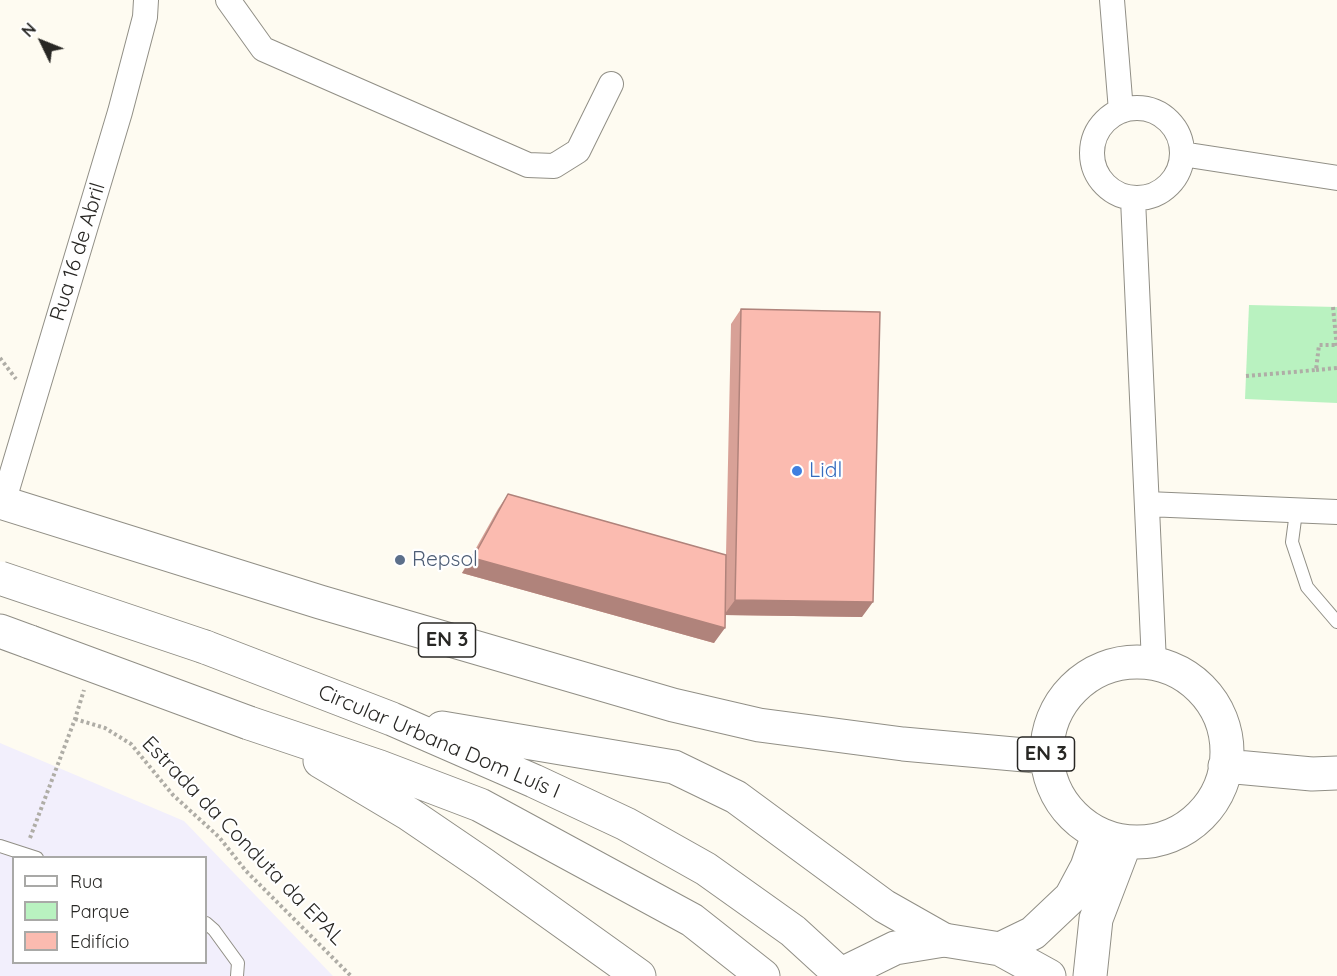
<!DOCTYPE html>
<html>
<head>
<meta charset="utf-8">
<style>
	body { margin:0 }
	#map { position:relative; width:1337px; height:976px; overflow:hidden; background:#fefbf1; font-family:Quicksand,sans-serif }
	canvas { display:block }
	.legend { position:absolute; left:12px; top:856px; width:195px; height:108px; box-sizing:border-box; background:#fff; border:2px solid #a9a9a7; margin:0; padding:8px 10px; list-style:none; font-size:18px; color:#282724 }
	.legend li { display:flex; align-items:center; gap:12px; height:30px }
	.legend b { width:30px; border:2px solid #a9a9a7 }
	.north { position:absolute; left:12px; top:12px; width:60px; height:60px; -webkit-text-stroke:4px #fff; paint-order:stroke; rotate:313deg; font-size:16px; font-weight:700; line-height:24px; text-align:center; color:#282724 }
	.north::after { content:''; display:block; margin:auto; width:21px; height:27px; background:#282724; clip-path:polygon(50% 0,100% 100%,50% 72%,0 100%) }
</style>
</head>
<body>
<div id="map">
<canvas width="1337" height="976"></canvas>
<ul class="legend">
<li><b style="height:8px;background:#fff"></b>Rua</li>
<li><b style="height:16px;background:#b9f2c0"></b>Parque</li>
<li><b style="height:16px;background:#fbbbb0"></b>Edifício</li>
</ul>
<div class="north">N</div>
</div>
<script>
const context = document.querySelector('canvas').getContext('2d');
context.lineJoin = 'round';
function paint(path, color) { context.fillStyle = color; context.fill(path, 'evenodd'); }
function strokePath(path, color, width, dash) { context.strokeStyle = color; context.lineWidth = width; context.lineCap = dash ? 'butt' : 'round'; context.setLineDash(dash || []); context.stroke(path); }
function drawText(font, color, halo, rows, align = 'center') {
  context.font = font + ' Quicksand,sans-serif'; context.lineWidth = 4.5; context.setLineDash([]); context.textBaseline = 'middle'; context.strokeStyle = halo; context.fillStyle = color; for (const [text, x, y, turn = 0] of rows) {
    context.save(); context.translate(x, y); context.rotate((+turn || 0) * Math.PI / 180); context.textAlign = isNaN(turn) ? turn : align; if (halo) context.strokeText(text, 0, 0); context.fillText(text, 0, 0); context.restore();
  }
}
paint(new Path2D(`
	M 0,743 L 184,821 L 333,976 L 0,976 ZM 14,858 L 206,858 L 206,962 L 14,962 Z`), '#f2effc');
paint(new Path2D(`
	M 1249,305 L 1337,307 L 1337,403 L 1245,399 Z`), '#b9f2c0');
const service = new Path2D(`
	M 1296,512 L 1292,542 L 1307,587 L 1337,622
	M 0,846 L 37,858
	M 206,923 L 214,930 L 238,963 L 237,976`);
const minor = new Path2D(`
	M 228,0 L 263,49 L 528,165 L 554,166 L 578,151 L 611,84
	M 1112,0 L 1121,111
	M1092 153a45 45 0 1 1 90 0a45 45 0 1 1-90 0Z
	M 1182,154 L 1337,178
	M 1133,199 L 1154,663
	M 3,503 L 120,112 L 145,17 L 146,0
	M 1147,504 L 1337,512`);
const primary = new Path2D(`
	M 0,502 L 320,602 L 673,705 L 759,725 L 903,744 L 1047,757
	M1047 752a90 90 0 1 1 180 0a90 90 0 1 1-180 0Z
	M 1225,766 L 1312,774 L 1337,773
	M 1000,949 L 1033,933 L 1071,897 L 1087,867 L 1098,835
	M 844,976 L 850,970 L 895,948 L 944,940 L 1000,949 L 1049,976
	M 1090,976 L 1096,919 L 1125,843`);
const trunk = new Path2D(`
	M 0,631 L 30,642
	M 205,647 L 392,719 L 534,781 L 626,824 L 706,869 L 793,931 L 842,976
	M 249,723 L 380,767 L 480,805 L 692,920 L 763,976
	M 442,728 L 674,767 L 736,797 L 884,906 L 944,940
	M 320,761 L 409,814 L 484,865 L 639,976`);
strokePath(service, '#918f86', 14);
strokePath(minor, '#918f86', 26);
strokePath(primary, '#918f86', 35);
strokePath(trunk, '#918f86', 35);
strokePath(new Path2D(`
	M 1333,307 L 1337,348
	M 0,358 L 16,379
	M 1316,370 L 1337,368
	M 1246,376 L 1316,370 L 1319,345 L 1337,345
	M 75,719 L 105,728 L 131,744 L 173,795 L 219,837 L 246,871 L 351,976
	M 30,838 L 75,719 L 84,690`), '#afada6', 4, [3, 3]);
strokePath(service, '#fff', 12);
strokePath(minor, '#fff', 24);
strokePath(primary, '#fff', 33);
strokePath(trunk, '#fff', 33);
const trunkBridge = new Path2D(`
	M 0,578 L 205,647
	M 30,642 L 249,723`);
strokePath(trunkBridge, '#918f86', 35, []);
strokePath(trunkBridge, '#fff', 33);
paint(new Path2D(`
	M 741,309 L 862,617 L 725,615 L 714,643 L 462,573 L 498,509 L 508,494 L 726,555 L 731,324 Z`), '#d8a197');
paint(new Path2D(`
	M 473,558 L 725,628 L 714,643 L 462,573 Z
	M 735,600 L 873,602 L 862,617 L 724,615 Z`), '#b0837b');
const building = new Path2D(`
	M 741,309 L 880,312 L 873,602 L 735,600 Z
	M 508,494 L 726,555 L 725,628 L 473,558 Z`);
paint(building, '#fbbbb0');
strokePath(building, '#b0837b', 1.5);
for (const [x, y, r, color] of [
	[797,471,6,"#3f7fe0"],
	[400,560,6,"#5c6f8a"]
]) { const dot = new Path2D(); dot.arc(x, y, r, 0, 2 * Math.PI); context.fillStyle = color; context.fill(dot); strokePath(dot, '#fff', 2); }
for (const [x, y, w] of [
	[447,640,57],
	[1046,754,57]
]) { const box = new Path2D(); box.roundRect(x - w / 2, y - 17, w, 34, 4.5); context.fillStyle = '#fff'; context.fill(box); strokePath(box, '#282724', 1.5); }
drawText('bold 20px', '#282724', null, [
	["EN 3",447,640],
	["EN 3",1046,754]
]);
drawText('21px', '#282724', '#fff', [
	["Rua 16 de Abril",78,252,-73],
	["Circular Urbana Dom Luís I",439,742,23],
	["Estrada da Conduta da EPAL",243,841,46]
]);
drawText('21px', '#366cbe', '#fff', [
	["Lidl",809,471]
], 'left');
drawText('21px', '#4e5e75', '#fff', [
	["Repsol",412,560]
], 'left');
</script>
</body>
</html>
